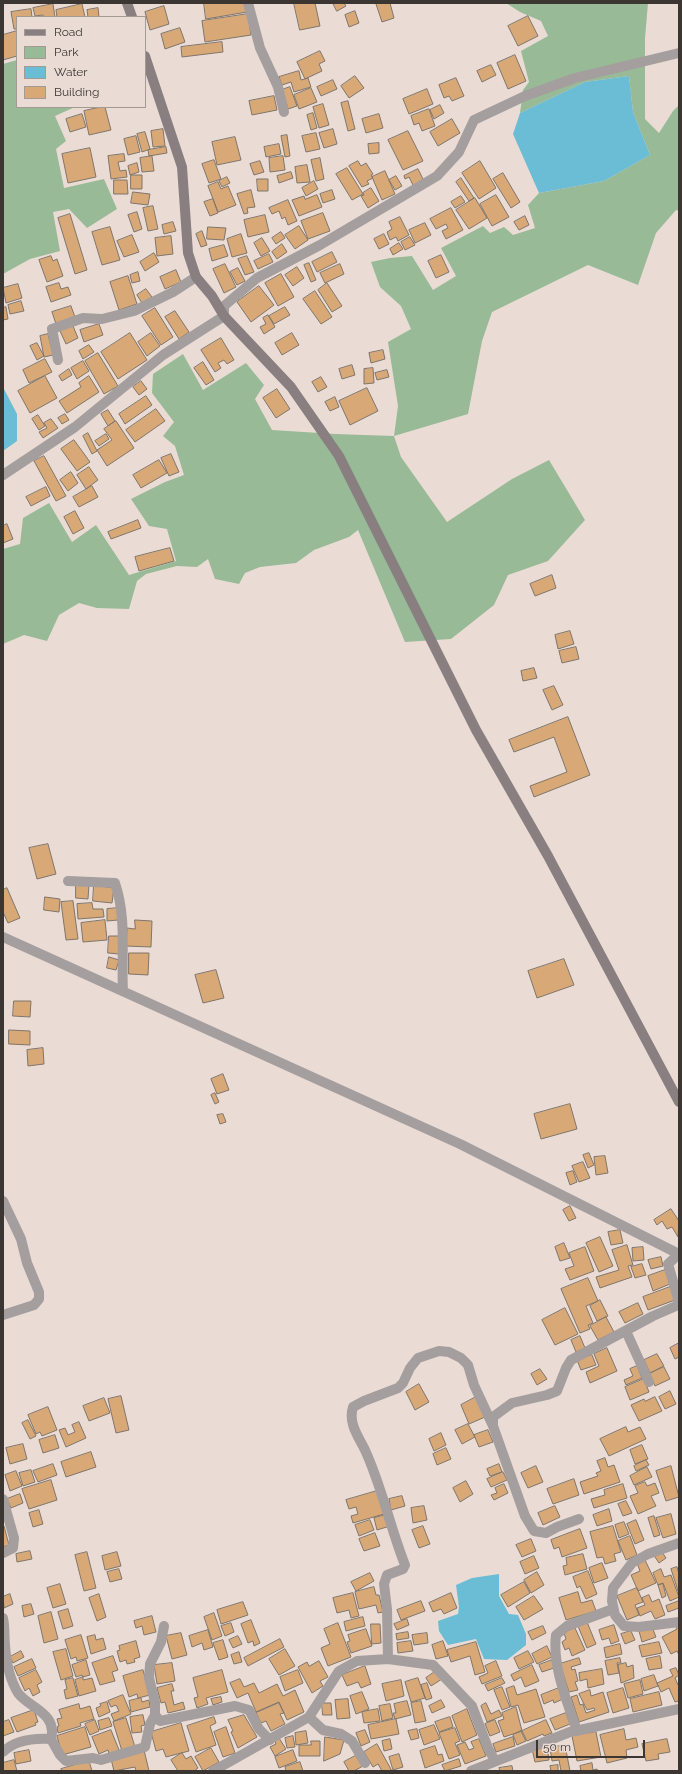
<!DOCTYPE html>
<html>
<head>
<meta charset="utf-8">
<style>
	body { margin:0 }
	#map { position:relative; width:682px; height:1774px; overflow:hidden; background:#eadcd4; font-family:Raleway,sans-serif }
	canvas { display:block }
	.frame { position:absolute; inset:0; border:4px solid #3c3633; pointer-events:none }
	.legend { position:absolute; left:16px; top:16px; width:130px; height:92px; box-sizing:border-box; background:#eadcd4; border:1px solid #a49a94; margin:0; padding:5px 7px; list-style:none; font-size:12px; color:#3c3633 }
	.legend li { display:flex; align-items:center; gap:8px; height:20px }
	.legend b { width:20px; border:1px solid #a49a94 }
	.scale { position:absolute; left:536px; top:1740px; width:109px; height:18px; box-sizing:border-box; border:2px solid #3c3633; border-top:0; padding-left:5px; font-size:12px; line-height:14px; white-space:nowrap; color:#3c3633; -webkit-text-stroke:3px #eadcd4; paint-order:stroke }
</style>
</head>
<body>
<div id="map">
<canvas width="682" height="1774"></canvas>
<div class="frame"></div>
<ul class="legend">
<li><b style="height:5px;background:#897e80"></b>Road</li>
<li><b style="height:11px;background:#98ba96"></b>Park</li>
<li><b style="height:11px;background:#6bbcd5"></b>Water</li>
<li><b style="height:11px;background:#d8a876"></b>Building</li>
</ul>
<div class="scale">50 m</div>
</div>
<script>
const context = document.querySelector('canvas').getContext('2d');
context.lineJoin = 'round';
function paint(path, color) { context.fillStyle = color; context.fill(path, 'evenodd'); }
function strokePath(path, color, width, dash) { context.strokeStyle = color; context.lineWidth = width; context.lineCap = dash ? 'butt' : 'round'; context.setLineDash(dash || []); context.stroke(path); }
paint(new Path2D(`
	M 506,3 L 648,3 L 645,38 L 645,119 L 659,133 L 673,111 L 679,105 L 679,211 L 676,210 L 656,233 L 638,285 L 588,265 L 492,312 L 482,341 L 468,414 L 394,436 L 401,457 L 447,522 L 512,479 L 549,460 L 585,520 L 548,561 L 508,575 L 494,605 L 451,639 L 405,642 L 358,530 L 349,537 L 314,550 L 296,563 L 260,567 L 245,573 L 239,584 L 215,579 L 208,559 L 197,567 L 177,566 L 146,574 L 137,581 L 129,609 L 97,608 L 79,603 L 59,615 L 47,641 L 24,635 L 3,644 L 3,549 L 20,544 L 23,518 L 49,503 L 72,542 L 96,525 L 129,575 L 176,561 L 167,529 L 149,526 L 131,499 L 165,482 L 184,475 L 175,446 L 163,436 L 174,422 L 152,393 L 153,374 L 183,354 L 203,390 L 246,363 L 264,385 L 255,399 L 272,430 L 335,434 L 394,436 L 398,406 L 388,342 L 411,329 L 401,306 L 380,287 L 371,262 L 390,258 L 412,256 L 433,290 L 456,276 L 441,248 L 483,226 L 490,233 L 504,227 L 513,235 L 535,228 L 528,205 L 539,193 L 604,181 L 650,155 L 633,112 L 629,76 L 585,82 L 520,113 L 523,90 L 529,82 L 521,51 L 548,36 L 541,21 L 520,12 Z
	M 17,60 L 17,107 L 75,107 L 55,116 L 66,141 L 56,149 L 64,188 L 104,179 L 117,209 L 87,228 L 69,209 L 53,212 L 60,251 L 30,259 L 3,274 L 3,64 Z`), '#98ba96');
paint(new Path2D(`
	M 629,76 L 633,112 L 650,155 L 604,181 L 539,193 L 513,134 L 520,113 L 585,82 Z
	M 3,387 L 17,414 L 17,441 L 3,451 Z
	M 499,1574 L 499,1596 L 509,1614 L 518,1615 L 526,1634 L 526,1645 L 507,1660 L 484,1659 L 476,1639 L 448,1645 L 439,1631 L 438,1621 L 458,1614 L 459,1607 L 456,1585 L 472,1578 Z`), '#6bbcd5');
const building = new Path2D(`
	M 204,3 L 245,3 L 247,12 L 206,19 Z
	M 294,3 L 315,3 L 320,26 L 300,30 Z
	M 333,3 L 344,3 L 346,6 L 337,11 Z
	M 379,3 L 390,3 L 394,18 L 382,22 L 376,4 Z
	M 53,4 L 55,17 L 44,17 L 43,15 L 35,16 L 33,8 Z
	M 82,4 L 85,17 L 57,17 L 56,10 Z
	M 164,6 L 169,24 L 150,30 L 145,12 Z
	M 98,8 L 99,17 L 88,17 L 87,10 Z
	M 31,9 L 32,17 L 17,17 L 17,29 L 14,29 L 11,12 Z
	M 355,11 L 359,23 L 349,27 L 345,15 Z
	M 248,14 L 251,35 L 205,42 L 202,21 Z
	M 528,16 L 538,36 L 518,46 L 508,26 Z
	M 180,28 L 185,42 L 165,49 L 161,34 Z
	M 17,31 L 17,56 L 3,60 L 3,35 Z
	M 222,42 L 223,52 L 182,57 L 181,47 Z
	M 320,51 L 325,61 L 319,64 L 322,71 L 305,79 L 297,62 Z
	M 515,55 L 526,81 L 508,89 L 497,63 Z
	M 491,65 L 496,75 L 482,82 L 477,71 Z
	M 299,71 L 301,80 L 308,78 L 311,87 L 294,92 L 291,82 L 282,85 L 279,77 Z
	M 355,76 L 364,88 L 349,98 L 341,86 Z
	M 456,78 L 464,96 L 452,101 L 449,96 L 444,98 L 439,85 Z
	M 333,80 L 337,89 L 321,96 L 317,87 Z
	M 290,87 L 297,106 L 288,109 L 282,90 Z
	M 311,88 L 317,102 L 299,109 L 294,95 Z
	M 427,89 L 433,104 L 409,114 L 403,99 Z
	M 274,96 L 277,110 L 252,115 L 249,101 Z
	M 348,101 L 355,129 L 348,131 L 341,103 Z
	M 323,104 L 329,125 L 319,128 L 313,107 Z
	M 440,105 L 444,113 L 434,119 L 430,110 Z
	M 101,107 L 105,107 L 111,130 L 89,135 L 84,111 Z
	M 429,109 L 435,126 L 422,131 L 419,123 L 414,125 L 411,116 Z
	M 313,113 L 317,128 L 311,130 L 307,115 Z
	M 82,114 L 86,127 L 70,132 L 66,119 Z
	M 379,114 L 383,128 L 366,133 L 362,119 Z
	M 452,119 L 460,133 L 438,146 L 430,132 Z
	M 163,129 L 165,146 L 153,147 L 151,131 Z
	M 333,129 L 337,144 L 324,148 L 319,133 Z
	M 408,131 L 423,161 L 403,170 L 388,140 Z
	M 145,132 L 150,149 L 142,152 L 137,134 Z
	M 316,133 L 320,149 L 306,152 L 302,136 Z
	M 287,135 L 290,156 L 285,157 L 281,136 Z
	M 136,136 L 140,152 L 128,155 L 124,139 Z
	M 235,137 L 241,160 L 217,165 L 212,142 Z
	M 379,143 L 379,153 L 369,154 L 368,144 Z
	M 279,144 L 281,154 L 266,157 L 264,147 Z
	M 166,147 L 167,153 L 149,156 L 148,150 Z
	M 90,148 L 96,177 L 68,183 L 62,154 Z
	M 124,154 L 125,161 L 118,162 L 120,171 L 126,170 L 127,177 L 111,179 L 108,156 Z
	M 152,156 L 154,171 L 142,172 L 140,158 Z
	M 283,156 L 285,170 L 270,172 L 269,158 Z
	M 320,158 L 324,179 L 316,181 L 311,160 Z
	M 214,160 L 221,179 L 209,183 L 202,164 Z
	M 260,161 L 264,172 L 254,175 L 250,164 Z
	M 358,161 L 361,166 L 366,163 L 373,174 L 371,175 L 373,178 L 367,181 L 369,184 L 362,187 L 349,166 Z
	M 480,161 L 496,188 L 479,199 L 462,173 Z
	M 137,163 L 139,172 L 130,175 L 128,166 Z
	M 307,165 L 310,182 L 297,183 L 295,167 Z
	M 347,168 L 363,194 L 352,200 L 336,174 Z
	M 418,169 L 424,181 L 414,187 L 409,177 L 405,179 L 404,176 Z
	M 385,171 L 395,194 L 382,200 L 372,177 Z
	M 291,172 L 293,178 L 279,183 L 277,176 Z
	M 503,173 L 520,202 L 511,208 L 493,179 Z
	M 131,175 L 142,175 L 142,189 L 131,189 Z
	M 396,176 L 402,186 L 395,190 L 389,180 Z
	M 227,177 L 230,183 L 222,187 L 219,181 Z
	M 461,178 L 474,198 L 469,201 L 456,182 Z
	M 257,179 L 268,179 L 268,191 L 258,191 Z
	M 114,180 L 127,180 L 128,194 L 114,194 Z
	M 314,181 L 318,189 L 306,196 L 302,188 Z
	M 218,182 L 221,189 L 228,186 L 236,205 L 218,212 L 208,186 Z
	M 371,188 L 379,201 L 368,208 L 361,196 L 364,195 L 363,193 Z
	M 251,190 L 255,207 L 247,208 L 248,213 L 244,214 L 237,194 Z
	M 332,190 L 335,199 L 323,203 L 320,194 Z
	M 133,192 L 150,194 L 148,205 L 131,203 Z
	M 317,195 L 322,207 L 299,216 L 292,200 L 304,196 L 305,199 Z
	M 496,195 L 509,217 L 492,226 L 480,204 Z
	M 461,196 L 465,202 L 455,208 L 451,202 Z
	M 475,198 L 487,218 L 469,229 L 456,210 Z
	M 213,199 L 218,213 L 210,216 L 204,202 Z
	M 288,200 L 297,221 L 288,225 L 285,217 L 282,219 L 279,211 L 272,214 L 269,208 Z
	M 153,206 L 158,229 L 148,231 L 143,208 Z
	M 451,208 L 463,230 L 446,239 L 442,231 L 448,228 L 446,224 L 436,229 L 430,219 Z
	M 137,212 L 142,229 L 134,232 L 128,215 Z
	M 323,213 L 330,231 L 308,239 L 301,221 Z
	M 70,214 L 87,270 L 75,274 L 58,218 Z
	M 265,215 L 269,232 L 248,237 L 244,220 Z
	M 525,216 L 529,225 L 519,230 L 514,222 Z
	M 400,217 L 409,235 L 398,241 L 396,237 L 390,240 L 387,232 L 392,229 L 389,222 Z
	M 173,222 L 176,231 L 164,234 L 162,225 Z
	M 425,223 L 431,235 L 415,243 L 409,230 Z
	M 299,226 L 308,240 L 295,249 L 285,235 Z
	M 110,227 L 120,260 L 102,265 L 92,232 Z
	M 208,227 L 226,228 L 224,240 L 207,239 Z
	M 202,231 L 207,245 L 201,247 L 196,234 Z
	M 281,232 L 285,238 L 276,244 L 272,238 Z
	M 241,234 L 247,253 L 232,257 L 227,239 Z
	M 384,234 L 389,244 L 379,249 L 374,239 Z
	M 132,235 L 139,252 L 124,257 L 117,241 Z
	M 171,236 L 173,254 L 157,256 L 155,238 Z
	M 410,237 L 415,245 L 405,250 L 401,242 Z
	M 262,238 L 270,251 L 261,256 L 254,243 Z
	M 399,243 L 403,249 L 393,255 L 390,249 Z
	M 282,244 L 287,252 L 277,259 L 272,252 Z
	M 224,245 L 228,256 L 212,261 L 209,249 Z
	M 332,252 L 337,262 L 317,272 L 312,262 Z
	M 154,253 L 159,262 L 145,271 L 140,262 Z
	M 269,254 L 273,262 L 258,269 L 254,261 Z
	M 441,255 L 449,272 L 436,278 L 428,261 Z
	M 51,256 L 53,261 L 57,259 L 63,276 L 47,282 L 39,260 Z
	M 247,256 L 254,272 L 245,275 L 238,259 Z
	M 309,263 L 316,280 L 311,282 L 304,265 Z
	M 225,264 L 236,287 L 224,293 L 213,269 Z
	M 340,264 L 344,274 L 325,283 L 320,273 Z
	M 297,267 L 304,278 L 293,286 L 285,275 Z
	M 238,268 L 245,281 L 237,285 L 230,272 Z
	M 176,270 L 181,282 L 165,289 L 160,277 Z
	M 138,272 L 140,281 L 132,283 L 130,275 Z
	M 281,274 L 294,297 L 278,306 L 265,283 Z
	M 128,276 L 137,304 L 119,310 L 110,282 Z
	M 59,283 L 61,289 L 68,287 L 71,295 L 51,302 L 46,287 Z
	M 327,283 L 342,306 L 332,312 L 318,290 Z
	M 18,284 L 22,298 L 6,303 L 3,288 Z
	M 259,286 L 274,305 L 251,322 L 237,302 Z
	M 146,289 L 152,297 L 142,303 L 137,295 Z
	M 315,291 L 332,317 L 321,324 L 303,299 Z
	M 21,301 L 24,311 L 10,314 L 8,305 Z
	M 71,306 L 75,317 L 56,324 L 52,312 Z
	M 6,307 L 8,319 L 3,320 L 3,308 Z
	M 285,307 L 290,315 L 274,324 L 269,316 Z
	M 155,308 L 173,337 L 161,345 L 142,316 Z
	M 175,311 L 189,332 L 179,339 L 165,317 Z
	M 268,315 L 275,327 L 264,334 L 260,327 L 266,324 L 263,318 Z
	M 99,324 L 103,335 L 84,342 L 80,330 Z
	M 73,326 L 78,338 L 66,344 L 60,331 Z
	M 130,333 L 147,360 L 118,379 L 101,352 Z
	M 151,333 L 160,346 L 147,356 L 138,342 Z
	M 292,333 L 299,345 L 282,355 L 275,343 Z
	M 48,334 L 53,355 L 44,357 L 40,336 Z
	M 221,338 L 234,360 L 227,364 L 224,360 L 218,363 L 221,368 L 215,372 L 201,350 Z
	M 37,343 L 44,356 L 37,360 L 30,346 Z
	M 89,345 L 94,352 L 83,359 L 79,351 Z
	M 383,350 L 385,359 L 371,363 L 369,353 Z
	M 98,353 L 118,386 L 104,394 L 85,361 Z
	M 45,359 L 52,372 L 29,383 L 23,370 Z
	M 83,361 L 89,371 L 77,379 L 71,368 Z
	M 203,362 L 214,380 L 206,385 L 194,368 Z
	M 352,365 L 355,375 L 342,379 L 339,369 Z
	M 373,368 L 374,383 L 364,384 L 364,369 Z
	M 69,369 L 72,375 L 62,381 L 59,376 Z
	M 387,370 L 389,377 L 377,380 L 375,373 Z
	M 45,376 L 57,398 L 30,413 L 18,391 Z
	M 89,376 L 99,392 L 67,413 L 59,401 L 81,387 L 79,383 Z
	M 321,377 L 327,387 L 318,392 L 312,382 Z
	M 141,381 L 147,389 L 139,395 L 133,387 Z
	M 367,388 L 378,411 L 350,425 L 339,401 Z
	M 277,389 L 290,409 L 276,418 L 263,398 Z
	M 146,396 L 152,405 L 125,424 L 119,414 Z
	M 335,397 L 339,407 L 330,411 L 325,402 Z
	M 156,409 L 165,421 L 135,442 L 126,430 Z
	M 108,410 L 115,421 L 108,426 L 101,414 Z
	M 65,414 L 69,420 L 62,424 L 58,418 Z
	M 38,415 L 45,426 L 39,430 L 32,419 Z
	M 51,419 L 58,428 L 43,438 L 39,432 L 47,428 L 44,423 Z
	M 116,421 L 134,448 L 107,466 L 97,450 L 112,440 L 104,429 Z
	M 88,433 L 97,451 L 92,454 L 83,436 Z
	M 106,434 L 109,439 L 99,446 L 95,441 Z
	M 74,440 L 90,462 L 77,471 L 61,449 Z
	M 171,454 L 179,472 L 169,476 L 161,458 Z
	M 44,456 L 66,496 L 56,501 L 34,461 Z
	M 159,460 L 167,473 L 141,488 L 133,475 Z
	M 89,467 L 98,480 L 86,489 L 77,475 Z
	M 71,472 L 78,483 L 68,491 L 60,480 Z
	M 92,486 L 98,497 L 79,507 L 73,497 Z
	M 46,487 L 50,496 L 31,506 L 26,497 Z
	M 75,511 L 84,528 L 73,534 L 64,517 Z
	M 138,520 L 141,528 L 111,539 L 108,532 Z
	M 7,524 L 13,539 L 3,543 L 3,526 Z
	M 170,548 L 174,561 L 139,571 L 135,557 Z
	M 552,575 L 556,588 L 535,596 L 530,584 Z
	M 570,631 L 574,644 L 558,649 L 555,635 Z
	M 576,647 L 579,659 L 562,663 L 559,651 Z
	M 534,668 L 537,678 L 523,681 L 521,671 Z
	M 554,686 L 563,705 L 552,710 L 543,690 Z
	M 568,717 L 590,775 L 534,797 L 530,786 L 567,772 L 554,737 L 514,752 L 509,740 Z
	M 48,844 L 56,874 L 37,879 L 29,848 Z
	M 76,883 L 89,884 L 88,899 L 76,898 Z
	M 94,885 L 114,888 L 112,903 L 93,901 Z
	M 7,888 L 20,918 L 8,923 L 3,912 L 3,890 Z
	M 45,897 L 60,899 L 59,912 L 44,910 Z
	M 73,901 L 78,939 L 66,940 L 61,902 Z
	M 92,903 L 93,909 L 103,909 L 104,917 L 78,919 L 77,904 Z
	M 118,908 L 118,920 L 107,921 L 107,909 Z
	M 105,920 L 107,940 L 83,942 L 81,923 Z
	M 135,920 L 152,921 L 151,947 L 126,946 L 127,928 L 135,929 Z
	M 109,936 L 119,936 L 119,954 L 108,953 Z
	M 129,953 L 149,953 L 148,975 L 129,974 Z
	M 109,957 L 119,960 L 116,970 L 107,968 Z
	M 564,959 L 574,985 L 537,998 L 528,971 Z
	M 216,970 L 224,998 L 203,1003 L 195,975 Z
	M 14,1001 L 31,1001 L 30,1017 L 13,1016 Z
	M 9,1030 L 30,1031 L 30,1045 L 9,1044 Z
	M 43,1048 L 44,1064 L 28,1066 L 27,1050 Z
	M 223,1074 L 229,1090 L 217,1094 L 211,1079 Z
	M 215,1093 L 219,1102 L 215,1104 L 211,1095 Z
	M 570,1104 L 577,1129 L 541,1139 L 534,1114 Z
	M 223,1114 L 226,1122 L 220,1124 L 217,1115 Z
	M 589,1153 L 594,1165 L 588,1168 L 583,1155 Z
	M 605,1156 L 608,1173 L 596,1175 L 594,1157 Z
	M 583,1162 L 590,1178 L 579,1182 L 572,1166 Z
	M 573,1171 L 577,1182 L 570,1185 L 566,1173 Z
	M 570,1206 L 576,1218 L 569,1221 L 563,1210 Z
	M 671,1209 L 679,1221 L 678,1237 L 672,1227 L 667,1229 L 662,1221 L 657,1225 L 654,1220 Z
	M 620,1230 L 623,1243 L 611,1245 L 608,1232 Z
	M 600,1237 L 613,1266 L 599,1272 L 586,1243 Z
	M 564,1243 L 570,1258 L 560,1261 L 555,1247 Z
	M 627,1245 L 633,1265 L 628,1266 L 632,1277 L 600,1288 L 596,1277 L 619,1270 L 612,1250 Z
	M 585,1247 L 594,1271 L 570,1280 L 565,1269 L 574,1266 L 569,1253 Z
	M 643,1247 L 644,1260 L 633,1261 L 632,1248 Z
	M 661,1257 L 663,1266 L 651,1269 L 648,1260 Z
	M 642,1264 L 646,1275 L 635,1278 L 631,1267 Z
	M 665,1270 L 670,1284 L 653,1291 L 648,1276 Z
	M 588,1278 L 598,1301 L 586,1306 L 593,1323 L 588,1325 L 590,1329 L 580,1333 L 561,1289 Z
	M 670,1287 L 675,1300 L 648,1310 L 643,1297 Z
	M 600,1300 L 608,1316 L 597,1321 L 590,1306 Z
	M 638,1303 L 643,1314 L 625,1323 L 619,1312 Z
	M 565,1308 L 578,1334 L 555,1345 L 542,1320 Z
	M 606,1317 L 614,1332 L 598,1340 L 590,1326 Z
	M 580,1336 L 585,1348 L 576,1352 L 571,1340 Z
	M 679,1343 L 679,1357 L 675,1359 L 670,1348 Z
	M 607,1348 L 617,1371 L 590,1383 L 586,1372 L 599,1366 L 594,1354 Z
	M 657,1354 L 664,1366 L 650,1373 L 644,1360 Z
	M 592,1355 L 596,1365 L 581,1370 L 577,1360 Z
	M 637,1366 L 642,1378 L 626,1385 L 624,1380 L 633,1376 L 630,1369 Z
	M 664,1367 L 670,1379 L 655,1386 L 649,1374 Z
	M 540,1369 L 547,1379 L 537,1385 L 531,1374 Z
	M 644,1379 L 649,1392 L 630,1400 L 625,1387 Z
	M 419,1384 L 429,1402 L 415,1410 L 406,1392 Z
	M 670,1391 L 676,1404 L 665,1409 L 659,1397 Z
	M 121,1396 L 129,1430 L 116,1433 L 108,1399 Z
	M 476,1397 L 485,1417 L 469,1424 L 461,1405 Z
	M 655,1397 L 662,1411 L 639,1421 L 631,1405 L 644,1399 L 645,1401 Z
	M 104,1398 L 110,1413 L 89,1421 L 83,1406 Z
	M 48,1407 L 57,1430 L 42,1436 L 40,1432 L 36,1434 L 28,1415 Z
	M 28,1420 L 36,1436 L 30,1439 L 22,1423 Z
	M 79,1422 L 86,1438 L 66,1447 L 59,1430 L 65,1428 L 68,1435 L 75,1432 L 72,1425 Z
	M 468,1424 L 475,1437 L 462,1444 L 455,1430 Z
	M 626,1427 L 628,1432 L 640,1427 L 646,1439 L 609,1456 L 600,1439 Z
	M 488,1430 L 493,1442 L 479,1447 L 474,1435 Z
	M 441,1433 L 446,1445 L 434,1451 L 429,1439 Z
	M 55,1435 L 59,1448 L 43,1453 L 39,1440 Z
	M 23,1444 L 27,1459 L 10,1464 L 6,1448 Z
	M 642,1445 L 648,1459 L 635,1464 L 630,1450 Z
	M 446,1448 L 451,1459 L 437,1465 L 433,1454 Z
	M 91,1452 L 96,1467 L 66,1477 L 61,1462 Z
	M 605,1458 L 608,1467 L 614,1465 L 620,1482 L 584,1494 L 580,1482 L 598,1476 L 596,1473 L 601,1471 L 597,1461 Z
	M 646,1460 L 649,1465 L 636,1471 L 634,1466 Z
	M 53,1464 L 57,1475 L 38,1482 L 33,1471 Z
	M 499,1464 L 502,1472 L 490,1476 L 487,1469 Z
	M 536,1466 L 543,1482 L 528,1488 L 521,1473 Z
	M 671,1466 L 679,1497 L 666,1501 L 656,1471 Z
	M 647,1467 L 652,1477 L 634,1485 L 630,1476 Z
	M 31,1470 L 35,1482 L 23,1486 L 19,1473 Z
	M 16,1471 L 22,1486 L 10,1491 L 5,1475 Z
	M 503,1472 L 507,1480 L 491,1487 L 487,1479 Z
	M 574,1479 L 579,1495 L 553,1504 L 547,1489 Z
	M 51,1480 L 57,1500 L 29,1509 L 22,1489 Z
	M 466,1481 L 473,1494 L 460,1502 L 453,1488 Z
	M 645,1482 L 647,1486 L 655,1483 L 659,1493 L 651,1496 L 656,1506 L 638,1514 L 630,1496 L 638,1493 L 635,1486 Z
	M 504,1484 L 508,1493 L 494,1500 L 491,1495 L 497,1493 L 495,1488 Z
	M 623,1484 L 627,1498 L 594,1508 L 591,1499 L 605,1495 L 604,1490 Z
	M 377,1491 L 384,1514 L 353,1523 L 351,1516 L 358,1514 L 356,1507 L 349,1509 L 346,1500 Z
	M 20,1494 L 23,1503 L 11,1508 L 7,1499 Z
	M 402,1496 L 405,1506 L 391,1510 L 389,1499 Z
	M 626,1501 L 632,1513 L 623,1516 L 618,1504 Z
	M 424,1506 L 427,1520 L 413,1523 L 411,1508 Z
	M 555,1506 L 560,1517 L 543,1525 L 538,1513 Z
	M 609,1509 L 612,1521 L 597,1526 L 593,1515 Z
	M 39,1510 L 43,1524 L 33,1527 L 29,1513 Z
	M 671,1514 L 676,1534 L 663,1538 L 656,1518 Z
	M 386,1515 L 390,1526 L 377,1530 L 374,1518 Z
	M 654,1516 L 660,1535 L 654,1537 L 648,1518 Z
	M 370,1520 L 374,1530 L 359,1536 L 355,1525 Z
	M 636,1520 L 644,1540 L 635,1544 L 627,1524 Z
	M 624,1522 L 629,1534 L 619,1538 L 615,1525 Z
	M 3,1526 L 4,1526 L 9,1545 L 3,1547 Z
	M 423,1526 L 430,1544 L 419,1548 L 412,1530 Z
	M 613,1526 L 621,1552 L 614,1554 L 616,1561 L 605,1564 L 603,1557 L 597,1558 L 590,1532 Z
	M 580,1529 L 587,1548 L 562,1557 L 559,1547 L 554,1549 L 551,1540 Z
	M 375,1533 L 380,1546 L 364,1551 L 359,1539 Z
	M 630,1536 L 637,1555 L 626,1560 L 618,1541 Z
	M 531,1539 L 536,1551 L 522,1557 L 516,1545 Z
	M 30,1551 L 32,1559 L 17,1562 L 16,1554 Z
	M 87,1552 L 96,1588 L 84,1591 L 75,1555 Z
	M 117,1552 L 121,1566 L 105,1570 L 102,1556 Z
	M 662,1552 L 666,1558 L 659,1563 L 655,1557 Z
	M 583,1554 L 587,1569 L 565,1575 L 563,1566 L 567,1565 L 566,1558 Z
	M 534,1556 L 539,1568 L 525,1574 L 520,1562 Z
	M 645,1560 L 656,1583 L 638,1591 L 631,1575 L 640,1571 L 637,1563 Z
	M 602,1563 L 608,1578 L 594,1583 L 589,1568 Z
	M 677,1567 L 679,1574 L 679,1594 L 671,1569 Z
	M 119,1569 L 122,1579 L 110,1582 L 107,1572 Z
	M 661,1569 L 664,1577 L 671,1575 L 679,1597 L 670,1601 L 663,1583 L 658,1585 L 653,1573 Z
	M 588,1571 L 597,1594 L 586,1599 L 580,1586 L 577,1588 L 573,1577 Z
	M 537,1572 L 544,1585 L 531,1593 L 524,1580 Z
	M 370,1573 L 374,1581 L 356,1591 L 351,1582 Z
	M 524,1582 L 530,1593 L 508,1607 L 501,1595 Z
	M 60,1584 L 66,1604 L 53,1608 L 47,1588 Z
	M 663,1584 L 666,1596 L 662,1598 L 658,1585 Z
	M 374,1587 L 376,1595 L 379,1595 L 383,1612 L 378,1613 L 376,1605 L 359,1609 L 355,1592 Z
	M 637,1588 L 643,1602 L 635,1605 L 639,1615 L 627,1620 L 617,1596 Z
	M 578,1592 L 581,1603 L 592,1600 L 596,1611 L 566,1620 L 559,1598 Z
	M 353,1593 L 359,1616 L 351,1618 L 349,1610 L 337,1613 L 333,1598 Z
	M 451,1593 L 457,1608 L 444,1614 L 441,1609 L 433,1612 L 429,1603 Z
	M 10,1594 L 13,1604 L 4,1608 L 3,1597 Z
	M 99,1594 L 106,1617 L 97,1621 L 89,1598 Z
	M 649,1595 L 652,1602 L 659,1599 L 665,1615 L 655,1619 L 651,1611 L 640,1616 L 637,1608 L 645,1605 L 642,1598 Z
	M 534,1596 L 543,1609 L 524,1620 L 516,1607 Z
	M 421,1601 L 425,1611 L 401,1620 L 397,1610 Z
	M 679,1601 L 679,1608 L 668,1612 L 666,1606 Z
	M 243,1602 L 248,1615 L 221,1624 L 217,1610 Z
	M 31,1604 L 34,1614 L 24,1617 L 22,1606 Z
	M 68,1609 L 73,1626 L 63,1629 L 58,1612 Z
	M 51,1612 L 58,1639 L 44,1643 L 38,1616 Z
	M 214,1613 L 222,1636 L 212,1640 L 204,1617 Z
	M 152,1616 L 156,1632 L 144,1635 L 142,1626 L 136,1628 L 134,1621 Z
	M 363,1617 L 365,1626 L 346,1631 L 344,1622 Z
	M 407,1619 L 409,1625 L 397,1630 L 394,1624 Z
	M 251,1620 L 260,1643 L 254,1646 L 253,1641 L 248,1643 L 241,1624 Z
	M 587,1622 L 596,1644 L 587,1648 L 578,1626 Z
	M 231,1623 L 234,1632 L 225,1636 L 221,1626 Z
	M 338,1623 L 351,1657 L 328,1666 L 321,1648 L 330,1644 L 324,1629 Z
	M 371,1624 L 380,1624 L 381,1643 L 372,1644 Z
	M 614,1625 L 619,1641 L 611,1644 L 609,1638 L 602,1640 L 599,1630 Z
	M 679,1625 L 679,1655 L 677,1651 L 671,1654 L 662,1637 L 677,1629 L 676,1627 Z
	M 543,1626 L 546,1633 L 532,1640 L 528,1632 Z
	M 652,1627 L 656,1637 L 642,1642 L 639,1631 Z
	M 575,1628 L 585,1650 L 572,1656 L 569,1648 L 565,1650 L 562,1642 L 566,1639 L 564,1633 Z
	M 366,1629 L 372,1646 L 351,1653 L 347,1642 L 350,1641 L 348,1635 Z
	M 208,1630 L 213,1647 L 204,1650 L 202,1643 L 192,1647 L 189,1636 Z
	M 631,1631 L 635,1640 L 625,1644 L 621,1634 Z
	M 408,1632 L 409,1638 L 397,1640 L 396,1634 Z
	M 181,1633 L 187,1655 L 172,1659 L 166,1636 Z
	M 427,1633 L 428,1643 L 414,1645 L 412,1635 Z
	M 81,1635 L 88,1658 L 77,1661 L 76,1657 L 71,1659 L 65,1640 Z
	M 95,1635 L 96,1640 L 103,1638 L 106,1649 L 91,1654 L 87,1637 Z
	M 238,1636 L 242,1644 L 233,1648 L 229,1640 Z
	M 280,1639 L 284,1647 L 248,1666 L 244,1658 Z
	M 223,1640 L 228,1657 L 219,1660 L 213,1643 Z
	M 136,1641 L 140,1657 L 134,1659 L 135,1662 L 127,1664 L 126,1660 L 120,1662 L 117,1651 L 120,1650 L 119,1646 Z
	M 411,1641 L 413,1651 L 398,1653 L 397,1643 Z
	M 443,1641 L 448,1656 L 436,1659 L 432,1645 Z
	M 476,1642 L 485,1672 L 475,1675 L 470,1656 L 451,1662 L 447,1650 Z
	M 659,1642 L 662,1653 L 642,1657 L 639,1646 Z
	M 620,1644 L 622,1654 L 606,1658 L 604,1648 Z
	M 547,1646 L 552,1657 L 537,1664 L 532,1654 Z
	M 66,1649 L 73,1676 L 61,1680 L 53,1652 Z
	M 285,1649 L 295,1666 L 279,1675 L 269,1659 Z
	M 21,1651 L 24,1657 L 13,1663 L 10,1657 Z
	M 528,1651 L 534,1662 L 519,1669 L 514,1658 Z
	M 239,1652 L 242,1662 L 234,1664 L 231,1655 Z
	M 113,1656 L 118,1670 L 112,1672 L 115,1681 L 100,1685 L 92,1663 Z
	M 660,1656 L 662,1668 L 649,1670 L 646,1659 Z
	M 579,1658 L 581,1664 L 571,1667 L 572,1670 L 575,1669 L 578,1681 L 575,1682 L 578,1690 L 569,1692 L 560,1664 Z
	M 620,1658 L 621,1663 L 617,1663 L 619,1673 L 608,1675 L 605,1661 Z
	M 32,1659 L 36,1668 L 18,1676 L 14,1667 Z
	M 86,1660 L 90,1675 L 83,1677 L 82,1675 L 76,1677 L 72,1665 Z
	M 552,1660 L 554,1668 L 542,1672 L 539,1665 Z
	M 319,1661 L 328,1677 L 320,1681 L 323,1686 L 312,1693 L 298,1667 L 307,1662 L 309,1666 Z
	M 496,1661 L 502,1676 L 482,1684 L 479,1677 L 488,1673 L 485,1666 Z
	M 172,1663 L 175,1681 L 157,1684 L 154,1665 Z
	M 626,1663 L 627,1667 L 633,1665 L 634,1678 L 621,1683 L 618,1665 Z
	M 532,1665 L 539,1681 L 525,1687 L 521,1677 L 514,1681 L 511,1675 Z
	M 365,1666 L 371,1684 L 361,1688 L 358,1682 L 347,1686 L 342,1675 Z
	M 676,1668 L 679,1675 L 675,1678 L 679,1687 L 679,1701 L 675,1702 L 669,1688 L 661,1692 L 657,1683 L 673,1676 L 670,1670 Z
	M 602,1669 L 604,1684 L 588,1688 L 587,1679 L 580,1681 L 579,1673 Z
	M 36,1670 L 42,1682 L 37,1685 L 40,1692 L 33,1696 L 29,1688 L 25,1691 L 19,1678 Z
	M 143,1670 L 150,1695 L 138,1698 L 137,1694 L 129,1697 L 123,1676 Z
	M 222,1670 L 228,1692 L 206,1698 L 208,1704 L 197,1708 L 194,1698 L 198,1697 L 193,1678 Z
	M 298,1670 L 303,1683 L 285,1691 L 280,1677 Z
	M 436,1671 L 442,1679 L 431,1686 L 426,1678 Z
	M 654,1675 L 658,1686 L 644,1691 L 641,1679 Z
	M 83,1677 L 83,1680 L 92,1678 L 96,1691 L 79,1696 L 75,1680 Z
	M 73,1678 L 78,1696 L 66,1699 L 64,1690 L 67,1689 L 65,1680 Z
	M 418,1678 L 425,1698 L 411,1702 L 405,1682 Z
	M 502,1678 L 505,1683 L 488,1691 L 485,1685 Z
	M 240,1679 L 244,1687 L 254,1683 L 259,1693 L 277,1684 L 283,1696 L 295,1690 L 304,1712 L 287,1720 L 279,1702 L 256,1712 L 248,1693 L 237,1698 L 230,1683 Z
	M 401,1680 L 404,1696 L 386,1701 L 382,1684 Z
	M 640,1680 L 643,1694 L 628,1698 L 624,1684 Z
	M 427,1683 L 432,1698 L 426,1700 L 421,1685 Z
	M 172,1684 L 174,1691 L 171,1691 L 174,1705 L 183,1702 L 185,1709 L 168,1713 L 165,1702 L 161,1703 L 157,1688 Z
	M 514,1686 L 517,1695 L 536,1689 L 545,1717 L 524,1723 L 518,1705 L 511,1707 L 506,1689 Z
	M 502,1687 L 510,1707 L 502,1710 L 494,1690 Z
	M 559,1688 L 563,1699 L 554,1703 L 553,1700 L 544,1704 L 541,1695 Z
	M 623,1688 L 629,1708 L 613,1713 L 607,1693 Z
	M 590,1690 L 591,1696 L 603,1692 L 609,1712 L 579,1722 L 571,1697 L 577,1695 L 580,1705 L 583,1704 L 586,1713 L 595,1710 L 594,1708 L 587,1710 L 579,1694 Z
	M 362,1692 L 369,1709 L 356,1714 L 350,1696 Z
	M 659,1692 L 662,1705 L 633,1712 L 630,1699 Z
	M 123,1695 L 131,1714 L 114,1721 L 111,1714 L 119,1711 L 116,1705 L 111,1707 L 108,1701 Z
	M 221,1697 L 222,1702 L 213,1705 L 211,1699 Z
	M 141,1698 L 142,1702 L 149,1700 L 150,1707 L 131,1712 L 129,1701 Z
	M 348,1699 L 350,1718 L 337,1719 L 335,1700 Z
	M 441,1700 L 445,1707 L 432,1713 L 429,1706 Z
	M 407,1701 L 411,1715 L 395,1719 L 393,1713 L 396,1713 L 394,1704 Z
	M 421,1701 L 426,1721 L 415,1723 L 411,1703 Z
	M 107,1702 L 110,1712 L 99,1717 L 96,1708 L 101,1706 L 100,1704 Z
	M 279,1703 L 284,1713 L 280,1714 L 285,1724 L 271,1731 L 266,1721 L 261,1723 L 256,1713 Z
	M 322,1703 L 331,1703 L 332,1715 L 323,1715 Z
	M 486,1703 L 491,1714 L 499,1710 L 502,1716 L 487,1722 L 481,1706 Z
	M 79,1704 L 80,1709 L 90,1706 L 94,1719 L 80,1723 L 81,1726 L 58,1733 L 57,1727 L 59,1726 L 57,1719 L 62,1718 L 59,1710 Z
	M 390,1704 L 393,1718 L 382,1721 L 379,1706 Z
	M 516,1707 L 522,1731 L 504,1737 L 498,1721 L 504,1719 L 502,1713 Z
	M 378,1709 L 380,1721 L 364,1723 L 362,1712 Z
	M 467,1709 L 477,1735 L 462,1742 L 452,1716 Z
	M 34,1710 L 38,1722 L 35,1723 L 36,1725 L 17,1732 L 11,1718 Z
	M 566,1713 L 570,1724 L 555,1730 L 550,1719 Z
	M 143,1715 L 145,1725 L 141,1726 L 142,1732 L 132,1733 L 130,1717 Z
	M 244,1715 L 257,1737 L 238,1748 L 231,1732 L 233,1731 L 228,1720 Z
	M 214,1717 L 216,1723 L 210,1726 L 216,1745 L 196,1752 L 187,1726 Z
	M 450,1717 L 453,1727 L 439,1732 L 435,1722 Z
	M 109,1718 L 112,1726 L 100,1730 L 98,1721 Z
	M 126,1718 L 135,1747 L 122,1751 L 113,1722 Z
	M 396,1719 L 399,1734 L 371,1739 L 368,1725 Z
	M 9,1720 L 14,1732 L 3,1736 L 3,1722 Z
	M 95,1720 L 99,1731 L 90,1735 L 85,1724 Z
	M 495,1720 L 500,1732 L 490,1736 L 485,1724 Z
	M 546,1720 L 552,1733 L 544,1736 L 543,1734 L 527,1741 L 522,1731 Z
	M 181,1723 L 189,1751 L 166,1757 L 163,1749 L 156,1751 L 151,1732 Z
	M 434,1725 L 440,1739 L 424,1745 L 419,1730 Z
	M 85,1727 L 91,1747 L 62,1755 L 57,1736 Z
	M 226,1727 L 235,1753 L 223,1757 L 214,1732 Z
	M 455,1728 L 460,1741 L 455,1743 L 460,1755 L 449,1759 L 439,1733 Z
	M 417,1729 L 419,1738 L 411,1740 L 408,1731 Z
	M 624,1729 L 626,1740 L 636,1738 L 638,1747 L 626,1750 L 627,1758 L 607,1763 L 600,1735 Z
	M 111,1730 L 119,1750 L 109,1754 L 108,1750 L 99,1754 L 92,1737 Z
	M 365,1730 L 370,1742 L 361,1746 L 356,1733 Z
	M 306,1731 L 308,1743 L 296,1745 L 295,1733 Z
	M 521,1731 L 526,1741 L 517,1745 L 513,1735 Z
	M 596,1732 L 601,1757 L 577,1761 L 572,1736 Z
	M 293,1736 L 295,1747 L 287,1748 L 285,1738 Z
	M 325,1737 L 344,1740 L 340,1754 L 324,1761 Z
	M 513,1737 L 515,1746 L 496,1752 L 493,1744 Z
	M 279,1738 L 286,1749 L 275,1756 L 270,1747 L 276,1744 L 275,1741 Z
	M 390,1739 L 392,1749 L 384,1751 L 382,1741 Z
	M 479,1739 L 486,1756 L 465,1764 L 457,1745 L 465,1742 L 469,1750 L 474,1748 L 471,1742 Z
	M 667,1739 L 670,1752 L 658,1754 L 659,1759 L 646,1761 L 642,1744 Z
	M 311,1741 L 320,1741 L 320,1756 L 299,1756 L 299,1745 L 311,1745 Z
	M 377,1744 L 392,1771 L 382,1771 L 378,1764 L 373,1767 L 364,1752 Z
	M 565,1745 L 570,1771 L 561,1771 L 559,1760 L 552,1761 L 550,1748 Z
	M 435,1746 L 438,1755 L 442,1754 L 444,1761 L 425,1768 L 420,1751 Z
	M 547,1746 L 549,1760 L 535,1762 L 532,1749 Z
	M 211,1748 L 219,1762 L 203,1771 L 195,1757 Z
	M 29,1750 L 31,1761 L 16,1764 L 14,1753 Z
	M 144,1750 L 149,1771 L 136,1771 L 135,1767 L 114,1771 L 111,1759 Z
	M 293,1750 L 297,1761 L 279,1768 L 275,1757 Z
	M 182,1753 L 186,1759 L 191,1756 L 198,1768 L 194,1771 L 178,1771 L 171,1760 Z
	M 399,1754 L 403,1767 L 393,1770 L 389,1757 Z
	M 357,1755 L 363,1766 L 354,1771 L 349,1771 L 344,1762 Z
	M 459,1759 L 461,1766 L 445,1771 L 442,1765 Z
	M 14,1760 L 17,1771 L 3,1771 L 3,1763 Z
	M 89,1761 L 92,1771 L 62,1771 L 61,1769 Z
	M 300,1762 L 303,1771 L 286,1771 L 285,1767 Z
	M 592,1763 L 593,1770 L 597,1769 L 598,1771 L 581,1771 L 580,1766 Z
	M 558,1765 L 558,1771 L 551,1771 L 550,1766 Z
	M 512,1766 L 513,1771 L 500,1771 L 499,1768 Z`);
paint(building, '#d8a876');
strokePath(building, '#7f756b', 1);
strokePath(new Path2D(`
	M 248,3 L 260,48 L 278,87 L 284,112
	M 58,360 L 52,329 L 83,318 L 102,319 L 134,311 L 173,292 L 196,277
	M 3,475 L 75,427 L 163,355 L 224,316 L 224,306 L 257,278 L 320,245 L 437,176 L 459,152 L 474,120 L 525,96 L 575,78 L 679,53
	M 68,881 L 115,883 C 127,918 121,955 123,991
	M 3,937 L 460,1144 L 679,1254
	M 3,1201 L 21,1239 L 27,1263 L 39,1292 L 39,1299 L 34,1305 L 3,1315
	M 626,1331 L 649,1382
	M 3,1499 L 14,1538 L 13,1548 L 3,1553
	M 579,1519 L 557,1527 L 546,1533 L 534,1531 L 525,1516 L 493,1426 L 493,1417 L 512,1403 L 547,1395 L 557,1391 L 566,1368 L 571,1360 L 653,1316 L 676,1306 L 679,1302 L 668,1264 L 679,1254
	M 679,1543 L 648,1554 L 632,1563 L 613,1588 L 612,1601 L 615,1615 L 624,1626 L 639,1627 L 679,1622
	M 3,1618 C 5,1627 4,1636 5,1645 C 6,1660 10,1680 18,1693 C 29,1708 58,1713 51,1739 C 35,1738 15,1740 3,1752
	M 388,1659 L 387,1609 L 384,1584 L 387,1575 L 403,1569 L 405,1565 C 390,1527 382,1487 365,1450 C 358,1436 348,1423 353,1407 L 364,1401 L 398,1388 L 403,1383 L 410,1368 L 418,1358 L 439,1351 L 449,1352 L 461,1358 L 468,1365 L 474,1385 L 493,1426
	M 155,1715 L 160,1721 L 235,1706 L 249,1710 L 259,1729 L 270,1740
	M 309,1717 L 323,1730 L 341,1734 L 352,1741 L 365,1763
	M 577,1731 C 567,1701 552,1666 556,1635 L 567,1626 L 613,1609
	M 51,1739 L 60,1755 L 66,1761 L 93,1758 L 101,1760 L 145,1747 L 150,1724 L 155,1715 L 155,1702 L 149,1678 L 150,1664 L 161,1642 L 164,1626
	M 213,1771 L 309,1717 L 339,1671 L 357,1661 L 388,1659 L 433,1665 L 472,1706 L 488,1748 L 495,1761
	M 471,1771 L 570,1732 L 679,1709`), '#a59e9f', 10);
strokePath(new Path2D(`
	M 127,3 L 132,17
	M 145,56 L 182,167 L 188,253 L 196,277 L 212,296 L 224,316 L 291,387 L 339,456 L 476,730 L 548,856 L 679,1102`), '#897e80', 10);
</script>
</body>
</html>
